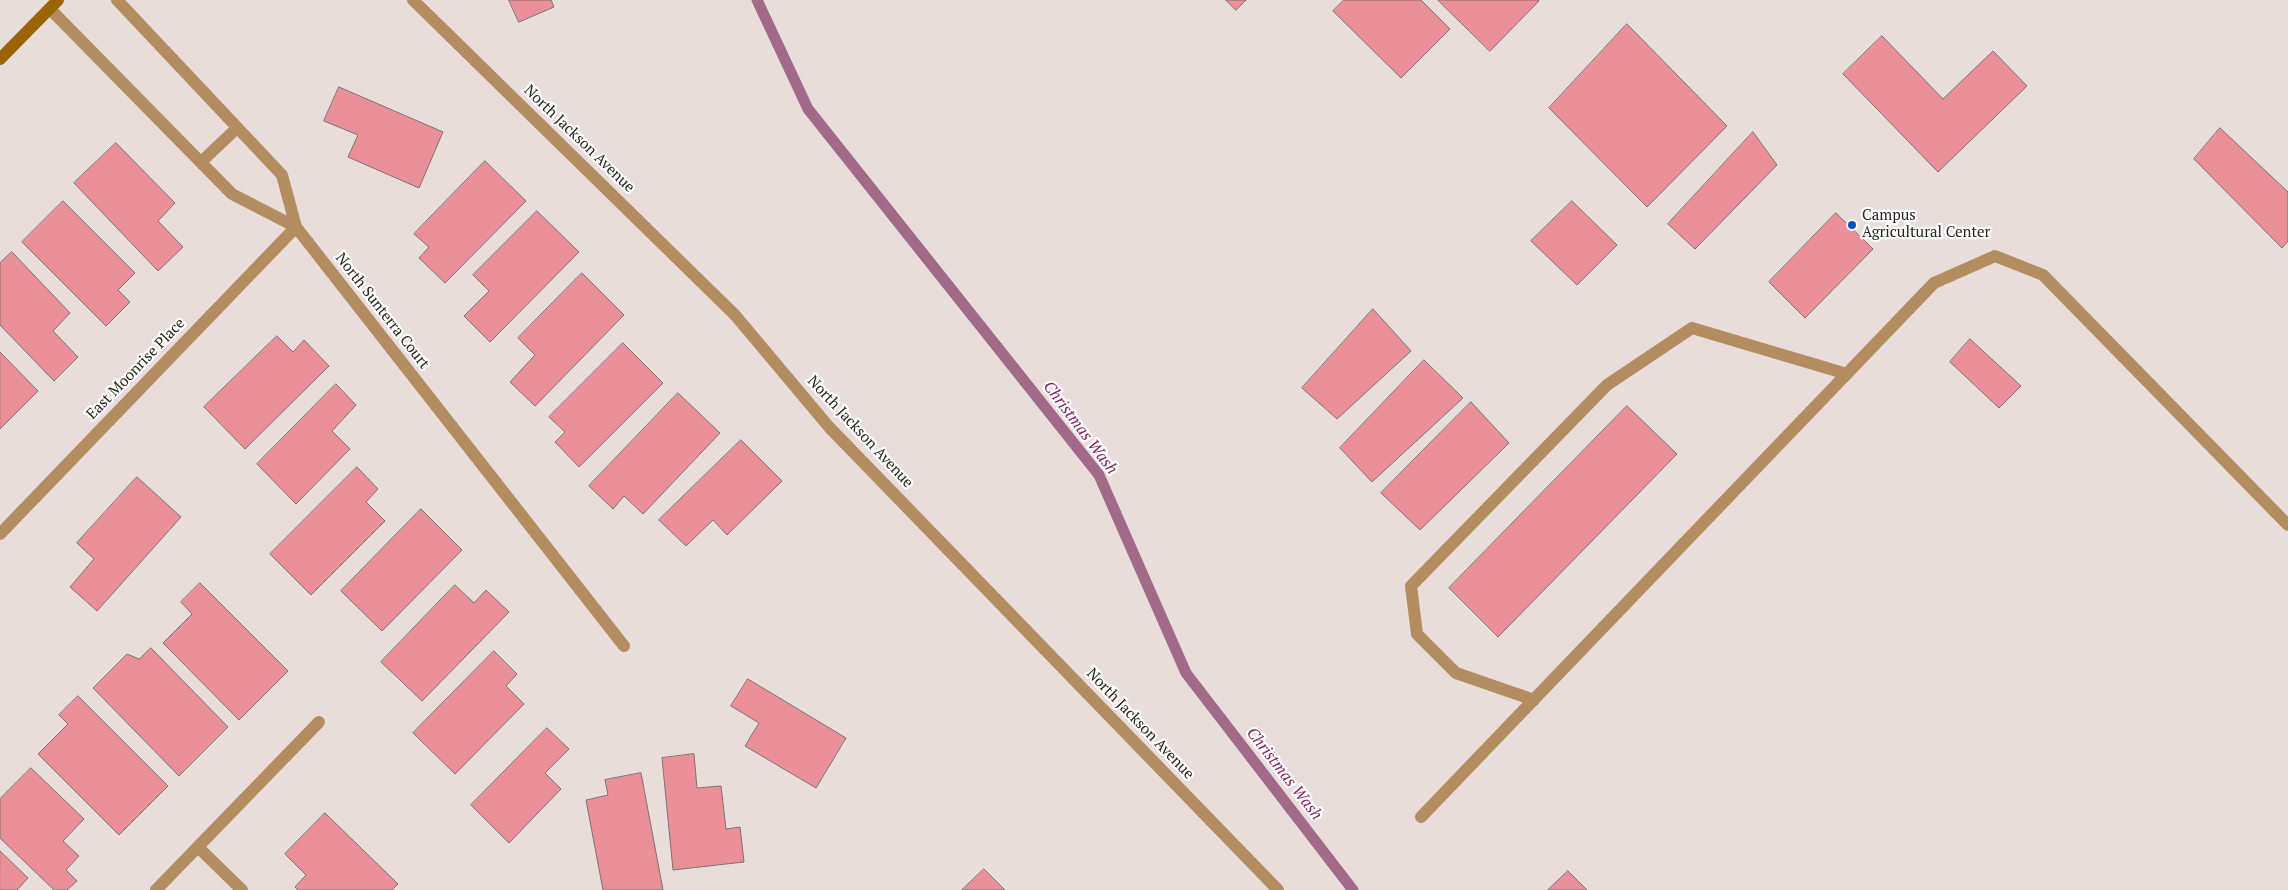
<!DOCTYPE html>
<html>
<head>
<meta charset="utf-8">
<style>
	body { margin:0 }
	canvas { display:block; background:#e8ddda }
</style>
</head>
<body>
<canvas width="2288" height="890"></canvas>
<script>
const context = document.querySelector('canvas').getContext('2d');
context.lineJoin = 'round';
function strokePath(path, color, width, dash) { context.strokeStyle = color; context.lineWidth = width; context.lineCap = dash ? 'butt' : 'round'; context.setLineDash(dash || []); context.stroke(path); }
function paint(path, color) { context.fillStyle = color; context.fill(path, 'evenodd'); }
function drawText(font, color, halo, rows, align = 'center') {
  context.font = font + ' "PT Serif",serif'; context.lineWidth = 4.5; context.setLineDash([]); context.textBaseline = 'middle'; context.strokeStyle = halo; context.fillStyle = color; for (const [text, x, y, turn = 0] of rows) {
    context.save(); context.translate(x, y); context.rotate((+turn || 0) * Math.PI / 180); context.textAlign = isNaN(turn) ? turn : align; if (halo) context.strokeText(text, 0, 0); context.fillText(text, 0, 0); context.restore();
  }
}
strokePath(new Path2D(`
	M 757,0 L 808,109 L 1099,475 L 1186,673 L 1353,890`), '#a26a88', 11);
const building = new Path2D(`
	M 509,0 L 551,0 L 554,7 L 519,22 Z
	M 1226,0 L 1246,0 L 1236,10 Z
	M 1344,0 L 1421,0 L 1450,29 L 1401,78 L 1333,11 Z
	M 1438,0 L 1538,0 L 1539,1 L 1490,51 Z
	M 1627,24 L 1727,126 L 1647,207 L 1549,108 Z
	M 1882,36 L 1943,99 L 1993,51 L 2027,86 L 1938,172 L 1843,74 Z
	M 339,87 L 443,132 L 419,188 L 348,157 L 358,135 L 324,121 Z
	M 2220,128 L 2288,192 L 2288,241 L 2282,248 L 2194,159 Z
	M 1753,132 L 1777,165 L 1695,249 L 1668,224 Z
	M 116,143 L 175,203 L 158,221 L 183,247 L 158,271 L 74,183 Z
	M 485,161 L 526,201 L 445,283 L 419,258 L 429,247 L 414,234 Z
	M 63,201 L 135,273 L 118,290 L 130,302 L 106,326 L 22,242 Z
	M 1572,201 L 1617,245 L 1577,285 L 1531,241 Z
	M 537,211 L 579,252 L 490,342 L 464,316 L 489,291 L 473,275 Z
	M 1836,213 L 1873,249 L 1805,318 L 1769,282 Z
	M 12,252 L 70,313 L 53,331 L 78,357 L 54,381 L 0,325 L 0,263 Z
	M 582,273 L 624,315 L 535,406 L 510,382 L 535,355 L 518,338 Z
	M 1373,309 L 1411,351 L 1337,419 L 1302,388 Z
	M 277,336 L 293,352 L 304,340 L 329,366 L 245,449 L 204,407 Z
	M 1970,339 L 2021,386 L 1999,408 L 1950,362 Z
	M 623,343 L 663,383 L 579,467 L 555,442 L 565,432 L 549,417 Z
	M 0,352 L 38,391 L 0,429 Z
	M 1424,360 L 1463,398 L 1372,482 L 1340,448 Z
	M 336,384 L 356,405 L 332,431 L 350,449 L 296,504 L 257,464 Z
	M 678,393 L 720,433 L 643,514 L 624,496 L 613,509 L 589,486 Z
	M 1471,402 L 1509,443 L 1420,530 L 1381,493 Z
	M 1627,406 L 1677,454 L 1498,637 L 1449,588 Z
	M 741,440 L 782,481 L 727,535 L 713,520 L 686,546 L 659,520 Z
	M 357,467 L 378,489 L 366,502 L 385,521 L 311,595 L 270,554 Z
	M 137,477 L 181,517 L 97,611 L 70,587 L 94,559 L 77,543 Z
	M 421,509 L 462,550 L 382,631 L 341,591 Z
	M 200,583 L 288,671 L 239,720 L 163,643 L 192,614 L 181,602 Z
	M 455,585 L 474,603 L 486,590 L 509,612 L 422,701 L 381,662 Z
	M 151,648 L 228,727 L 179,776 L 93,688 L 127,654 L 139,659 Z
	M 494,651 L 517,674 L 506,686 L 524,704 L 455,774 L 413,733 Z
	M 748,679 L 846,738 L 816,788 L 745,746 L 759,723 L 731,706 Z
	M 78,696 L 168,786 L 119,835 L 38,754 L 68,724 L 59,715 Z
	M 547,728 L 569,749 L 545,773 L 561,789 L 509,843 L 471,805 Z
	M 694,754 L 697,788 L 721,786 L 726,829 L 740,827 L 744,862 L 673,870 L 662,758 Z
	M 31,768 L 84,819 L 63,841 L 79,856 L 66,870 L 77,881 L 67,890 L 54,890 L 0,838 L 0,799 Z
	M 641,773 L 663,890 L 603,890 L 586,800 L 608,795 L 605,780 Z
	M 325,813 L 398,884 L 392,890 L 298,890 L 295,887 L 306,875 L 285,854 Z
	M 0,851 L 28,878 L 17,890 L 0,890 Z
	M 984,869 L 1005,890 L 962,890 Z
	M 1568,871 L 1587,890 L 1548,890 Z`);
paint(building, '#eb9099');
strokePath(building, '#7c7272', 1);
strokePath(new Path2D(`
	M 201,162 L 237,128
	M 198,847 L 242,890
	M 156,890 L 319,722`), '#b38d5f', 12);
strokePath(new Path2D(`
	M 117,0 L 282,175 L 296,227 L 624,646
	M 413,0 L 735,315 L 829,427 L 1278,890
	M 50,9 L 232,194 L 296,227
	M 0,534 L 296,227
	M 1534,700 L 1456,673 L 1417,634 L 1411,586 L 1607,385 L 1692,328 L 1847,374
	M 1421,817 L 1934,283 L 1995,256 L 2043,275 L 2288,525`), '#b38d5f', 12);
strokePath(new Path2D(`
	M 0,59 L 58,0`), '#9a6304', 12);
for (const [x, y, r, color] of [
	[1852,225,5,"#0b52bc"]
]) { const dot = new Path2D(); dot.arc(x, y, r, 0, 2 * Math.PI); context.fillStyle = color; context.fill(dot); strokePath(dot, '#fff', 2); }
drawText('15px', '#262321', '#fff', [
	["North Jackson Avenue",579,139,44],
	["North Sunterra Court",382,311,52],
	["East Moonrise Place",136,369,-46],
	["North Jackson Avenue",860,432,47],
	["North Jackson Avenue",1140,724,46]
]);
drawText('15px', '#262321', '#fff', [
	["Campus",1862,216],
	["Agricultural Center",1862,233]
], 'left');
drawText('italic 16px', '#822661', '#fff', [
	["Christmas Wash",1080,428,53],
	["Christmas Wash",1284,774,52]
]);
</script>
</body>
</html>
